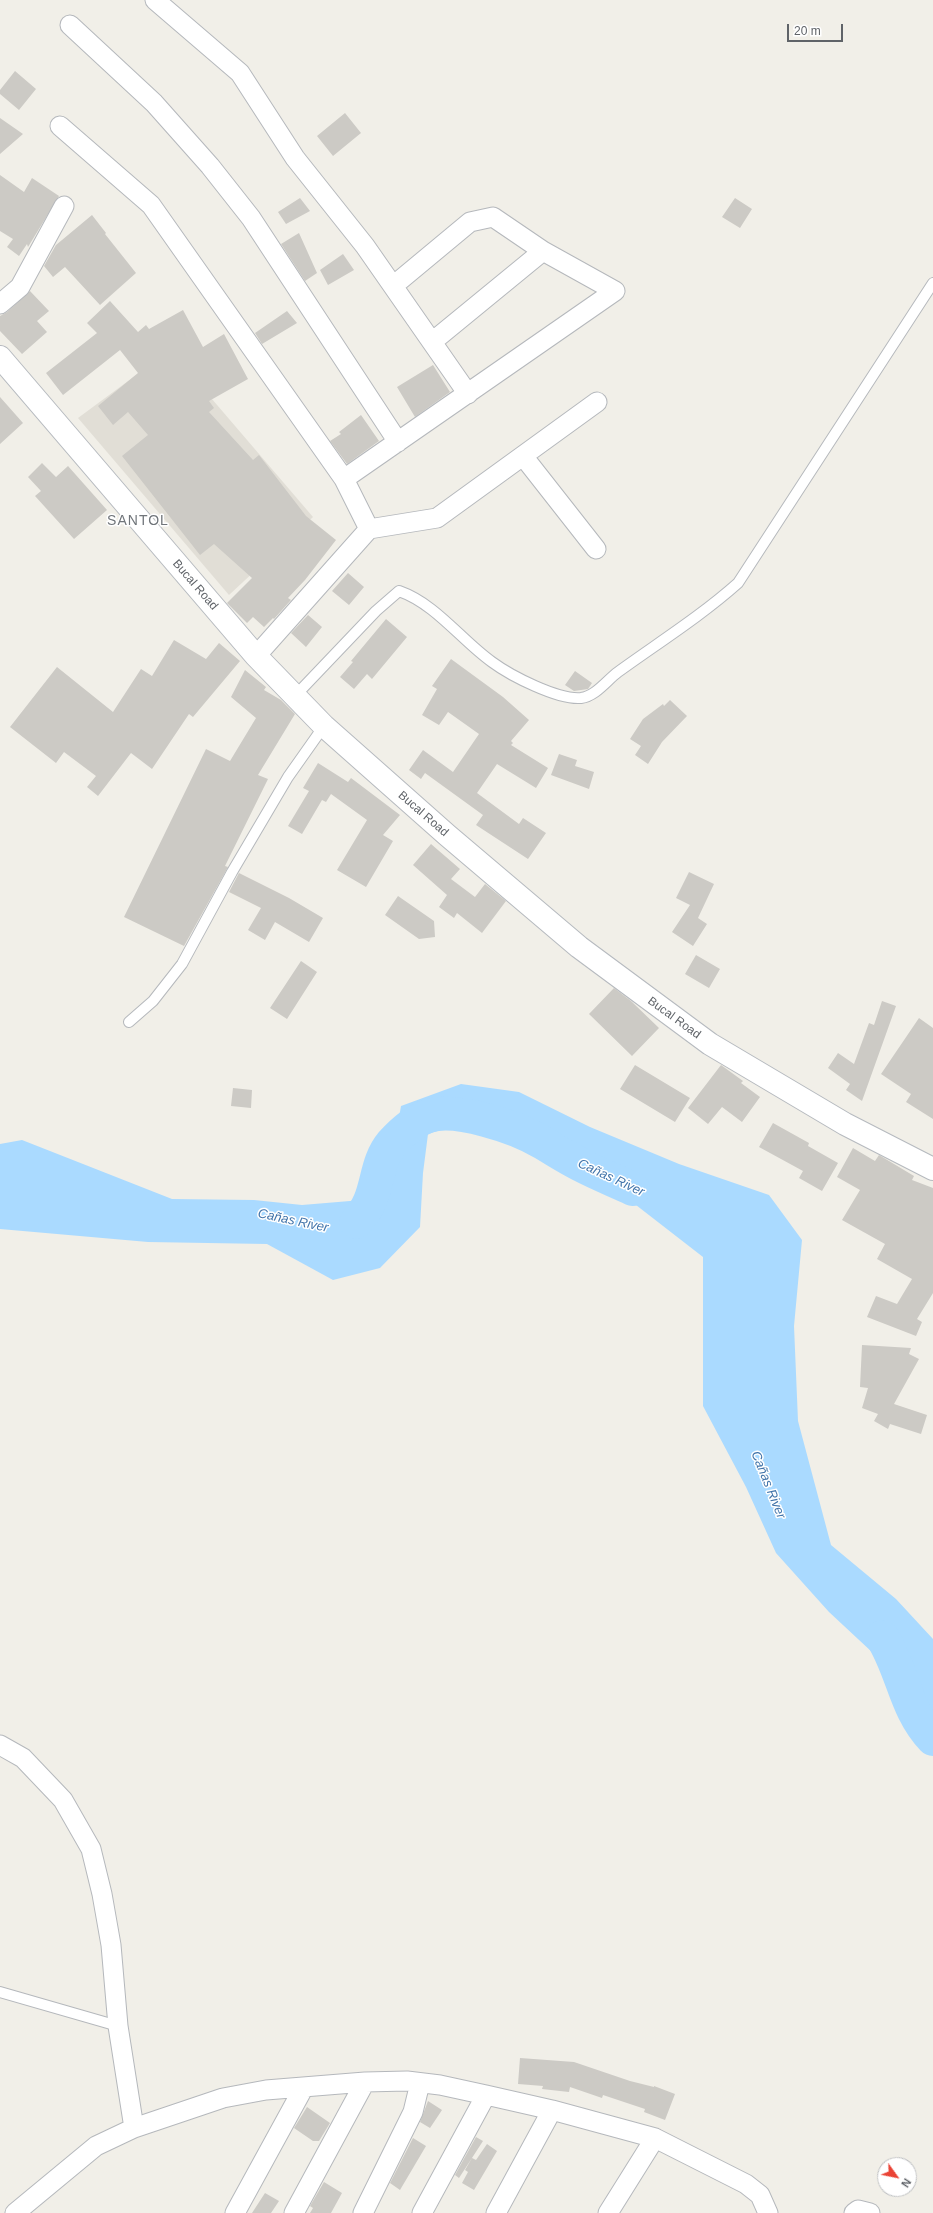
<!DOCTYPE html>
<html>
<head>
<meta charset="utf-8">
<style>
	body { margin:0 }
	#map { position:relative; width:933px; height:2213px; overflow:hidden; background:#f1efe8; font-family:Arial,sans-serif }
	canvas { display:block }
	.north { position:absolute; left:877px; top:2157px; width:40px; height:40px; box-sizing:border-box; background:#fff; border:1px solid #bfc1c3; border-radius:50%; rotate:123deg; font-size:11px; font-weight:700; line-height:16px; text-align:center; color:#5f6368 }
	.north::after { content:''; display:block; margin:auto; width:14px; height:18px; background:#ea4335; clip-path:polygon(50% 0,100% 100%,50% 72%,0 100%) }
	.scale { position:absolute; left:787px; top:24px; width:56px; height:18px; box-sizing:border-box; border:2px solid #5f6368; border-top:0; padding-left:5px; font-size:12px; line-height:14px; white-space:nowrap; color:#5f6368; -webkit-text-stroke:3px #fff; paint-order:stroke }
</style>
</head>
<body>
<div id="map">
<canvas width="933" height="2213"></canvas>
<div class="north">N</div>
<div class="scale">20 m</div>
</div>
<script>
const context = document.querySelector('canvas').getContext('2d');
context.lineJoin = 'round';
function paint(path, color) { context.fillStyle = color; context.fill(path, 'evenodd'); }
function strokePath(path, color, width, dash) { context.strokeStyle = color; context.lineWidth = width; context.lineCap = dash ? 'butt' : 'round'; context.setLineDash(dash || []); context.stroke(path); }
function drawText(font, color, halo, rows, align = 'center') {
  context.font = font + ' Arial,sans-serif'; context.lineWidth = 3; context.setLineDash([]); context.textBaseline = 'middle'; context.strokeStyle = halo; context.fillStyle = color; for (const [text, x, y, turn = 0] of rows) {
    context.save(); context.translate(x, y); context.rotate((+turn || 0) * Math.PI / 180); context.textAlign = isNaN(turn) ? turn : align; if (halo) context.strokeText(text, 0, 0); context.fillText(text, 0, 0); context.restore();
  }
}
paint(new Path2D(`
	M 170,350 L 313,517 L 229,595 L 78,418 Z`), '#e1ded6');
paint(new Path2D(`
	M 461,1084 L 519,1092 L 590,1127 L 679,1164 L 769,1195 L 802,1240 L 794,1326 L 798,1421 L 831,1545 L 896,1599 L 933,1639 L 933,1734 L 902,1680 L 829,1612 L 776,1553 L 746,1487 L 703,1406 L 703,1257 L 538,1129 L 457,1125 L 428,1134 L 423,1173 L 420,1227 L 380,1268 L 333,1280 L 267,1244 L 148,1242 L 0,1229 L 0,1144 L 22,1140 L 172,1199 L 254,1200 L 302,1205 L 362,1200 L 391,1164 L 401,1106 Z`), '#aadaff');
strokePath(new Path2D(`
	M 356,1222 C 381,1197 372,1167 392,1143 C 402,1132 414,1121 428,1116 C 456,1107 516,1127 541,1142 C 555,1150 567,1158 581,1165 C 598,1174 616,1181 633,1189
	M 882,1637 C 903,1670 905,1710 933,1739`), '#aadaff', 34);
paint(new Path2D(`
	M 15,71 L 36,89 L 19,110 L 0,94 L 0,90 Z
	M 345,113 L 361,133 L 333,156 L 317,136 Z
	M 0,118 L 23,134 L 0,154 Z
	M 0,175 L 24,192 L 32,178 L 59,196 L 28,247 L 27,244 L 19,256 L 7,247 L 13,239 L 0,231 Z
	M 300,198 L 310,211 L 286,224 L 278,212 Z
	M 735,198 L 752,209 L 740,228 L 722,217 Z
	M 92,215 L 106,233 L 105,234 L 136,273 L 100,305 L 65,267 L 53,277 L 44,266 L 56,245 Z
	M 299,233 L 317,273 L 305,281 L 281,244 Z
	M 343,254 L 354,270 L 328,285 L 320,270 Z
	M 30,291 L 49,311 L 37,321 L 47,332 L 22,354 L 0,331 L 0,316 L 7,312 Z
	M 110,301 L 138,332 L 146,325 L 149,329 L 183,310 L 203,347 L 224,334 L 248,379 L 209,401 L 214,408 L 209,412 L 253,460 L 259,455 L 306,516 L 336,540 L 305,580 L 288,598 L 291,600 L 274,619 L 273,618 L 264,627 L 253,617 L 247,623 L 227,603 L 252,578 L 214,544 L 200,555 L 122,456 L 148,435 L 128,412 L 113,425 L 98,406 L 138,373 L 120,350 L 63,395 L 46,373 L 97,333 L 87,323 Z
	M 287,311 L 297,323 L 262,344 L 255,333 Z
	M 433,365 L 450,392 L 415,417 L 397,387 Z
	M 0,397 L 23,423 L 0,444 Z
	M 361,415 L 379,441 L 347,464 L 330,441 L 341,434 L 339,432 Z
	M 42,463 L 56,477 L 68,466 L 107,510 L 74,539 L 35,496 L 41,491 L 28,477 Z
	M 348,573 L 364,587 L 349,605 L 332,591 Z
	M 308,615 L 322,627 L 306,647 L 291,633 Z
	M 386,619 L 407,637 L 372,679 L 367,674 L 354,689 L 340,677 L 353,662 L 351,661 Z
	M 174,640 L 206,659 L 219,643 L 240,661 L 193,717 L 189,714 L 152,769 L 131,753 L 98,796 L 87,787 L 96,776 L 64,752 L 56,763 L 10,727 L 57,667 L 113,712 L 141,669 L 152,676 Z
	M 451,659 L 503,697 L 529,720 L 511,741 L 513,743 L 511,745 L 548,768 L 536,788 L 497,764 L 477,793 L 519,824 L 523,818 L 546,833 L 528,859 L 476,825 L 483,815 L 425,773 L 421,779 L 409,770 L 423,750 L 453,772 L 479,734 L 448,712 L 439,725 L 422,715 L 437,689 L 432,686 Z
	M 245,670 L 266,687 L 264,690 L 281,700 L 295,714 L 258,775 L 268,779 L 225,866 L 228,867 L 184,946 L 124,917 L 206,749 L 230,761 L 256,718 L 231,697 Z
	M 575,671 L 592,683 L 588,689 L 574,691 L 565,685 Z
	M 670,700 L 687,716 L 662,742 L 648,764 L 635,755 L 641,746 L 630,739 L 643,719 L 663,704 L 664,706 Z
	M 559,754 L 577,760 L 575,766 L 594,772 L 589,789 L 551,775 Z
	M 318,763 L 348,782 L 351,778 L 400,815 L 383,835 L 393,841 L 366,887 L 337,870 L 367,820 L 331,794 L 326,802 L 322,800 L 302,834 L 288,826 L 309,791 L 303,788 Z
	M 431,844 L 460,869 L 451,879 L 475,897 L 485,884 L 506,901 L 482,933 L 457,913 L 454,918 L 439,907 L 447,895 L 413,865 Z
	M 689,872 L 714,884 L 698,918 L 707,924 L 693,946 L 672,932 L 690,905 L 676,898 Z
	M 239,873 L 289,898 L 323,918 L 309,942 L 275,922 L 265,940 L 248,930 L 261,908 L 229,892 Z
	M 398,896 L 434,921 L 435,937 L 419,939 L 385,915 Z
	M 696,955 L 720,969 L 709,988 L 685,974 Z
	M 301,961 L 317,972 L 287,1019 L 270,1008 Z
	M 614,988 L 631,1001 L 659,1028 L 632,1056 L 589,1014 Z
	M 882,1001 L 896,1006 L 862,1101 L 846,1090 L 850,1084 L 828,1068 L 838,1053 L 854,1064 L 869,1023 L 874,1025 Z
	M 919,1018 L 933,1028 L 933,1119 L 906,1102 L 911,1094 L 881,1074 Z
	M 635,1065 L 690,1098 L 675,1122 L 620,1089 Z
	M 721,1065 L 743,1081 L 741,1083 L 760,1097 L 742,1122 L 722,1107 L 708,1124 L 688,1108 Z
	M 233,1088 L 252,1090 L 251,1108 L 231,1106 Z
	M 773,1123 L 809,1143 L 808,1146 L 838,1163 L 822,1191 L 799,1178 L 803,1171 L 759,1147 Z
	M 853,1148 L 875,1161 L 879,1155 L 914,1176 L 912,1180 L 933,1188 L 933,1293 L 917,1319 L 922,1322 L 916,1336 L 867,1317 L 876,1296 L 897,1304 L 912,1279 L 877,1259 L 885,1244 L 842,1220 L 860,1190 L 837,1177 Z
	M 862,1345 L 911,1348 L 909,1354 L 919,1359 L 894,1404 L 927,1415 L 921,1434 L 890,1424 L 888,1429 L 874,1421 L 878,1414 L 862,1408 L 868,1388 L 860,1387 Z
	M 520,2058 L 574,2062 L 630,2081 L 654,2087 L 654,2086 L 675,2094 L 665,2120 L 644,2112 L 645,2109 L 603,2095 L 602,2098 L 570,2087 L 569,2092 L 542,2089 L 543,2086 L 518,2084 Z
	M 428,2101 L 442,2110 L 430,2128 L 420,2122 Z
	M 307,2107 L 330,2123 L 319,2141 L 313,2141 L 294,2128 Z
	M 476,2137 L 483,2141 L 459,2178 L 455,2175 Z
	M 413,2138 L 426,2146 L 400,2190 L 390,2183 Z
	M 487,2144 L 497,2151 L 474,2190 L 462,2183 L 468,2172 L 465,2170 L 472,2158 L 476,2160 Z
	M 324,2182 L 342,2193 L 331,2213 L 310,2213 L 313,2208 L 310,2206 Z
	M 265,2193 L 279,2201 L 271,2213 L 252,2213 Z`), '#cccac5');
const lane = new Path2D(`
	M 295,696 L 376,611 L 399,591 C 436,604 461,640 492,662 C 511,676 558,700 581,698 C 596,696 607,680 618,672 C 658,643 701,616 738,583 L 933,283
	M 129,1022 L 153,1001 L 182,964 L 232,872 L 288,777 L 324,726
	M 0,1992 L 118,2026`);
const street = new Path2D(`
	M 155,0 L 240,73 L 295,158 L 365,246 L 468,394
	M 70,25 L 154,103 L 210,166 L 251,218 L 398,442
	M 60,126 L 151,205 L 344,479
	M 393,286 L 470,222 L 493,217 L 543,251 L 432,342
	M 0,304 L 20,287 L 64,206
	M 523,456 L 596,549
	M 369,529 L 344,479 L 615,291 L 543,251
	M 256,656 L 369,529 L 437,518 L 597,402
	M 0,1745 L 23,1758 L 63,1800 L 91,1849 L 102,1894 L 111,1945 L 118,2026 L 134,2128
	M 15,2213 L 96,2146 L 134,2128 L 223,2098 L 266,2090 L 365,2082 L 407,2081 L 440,2085 L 486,2095 L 552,2110 L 655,2138 L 746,2184 L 760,2195 L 768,2213
	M 235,2213 L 304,2087
	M 294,2213 L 365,2082
	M 363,2213 L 413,2112 L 420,2083
	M 422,2213 L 486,2095
	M 496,2213 L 552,2110
	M 608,2213 L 655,2138
	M 854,2213 L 858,2210 L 870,2213`);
const secondary = new Path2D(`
	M 0,357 L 256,656 L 324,726 L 447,835 L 579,947 L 710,1044 L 845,1124 L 933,1169`);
strokePath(lane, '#b5b8bc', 12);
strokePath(street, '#b5b8bc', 21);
strokePath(secondary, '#b6babf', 24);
strokePath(lane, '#fff', 10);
strokePath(street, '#fff', 19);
strokePath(secondary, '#fff', 22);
drawText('12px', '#5f6368', '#fff', [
	["Bucal Road",195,585,49],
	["Bucal Road",423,814,41],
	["Bucal Road",674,1018,36]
]);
drawText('italic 13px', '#4174aa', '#fff', [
	["Cañas River",611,1178,25],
	["Cañas River",293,1221,12],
	["Cañas River",768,1485,68]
]);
context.letterSpacing = '1px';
drawText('14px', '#70757a', '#fff', [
	["SANTOL",138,521]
]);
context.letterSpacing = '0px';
</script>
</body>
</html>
